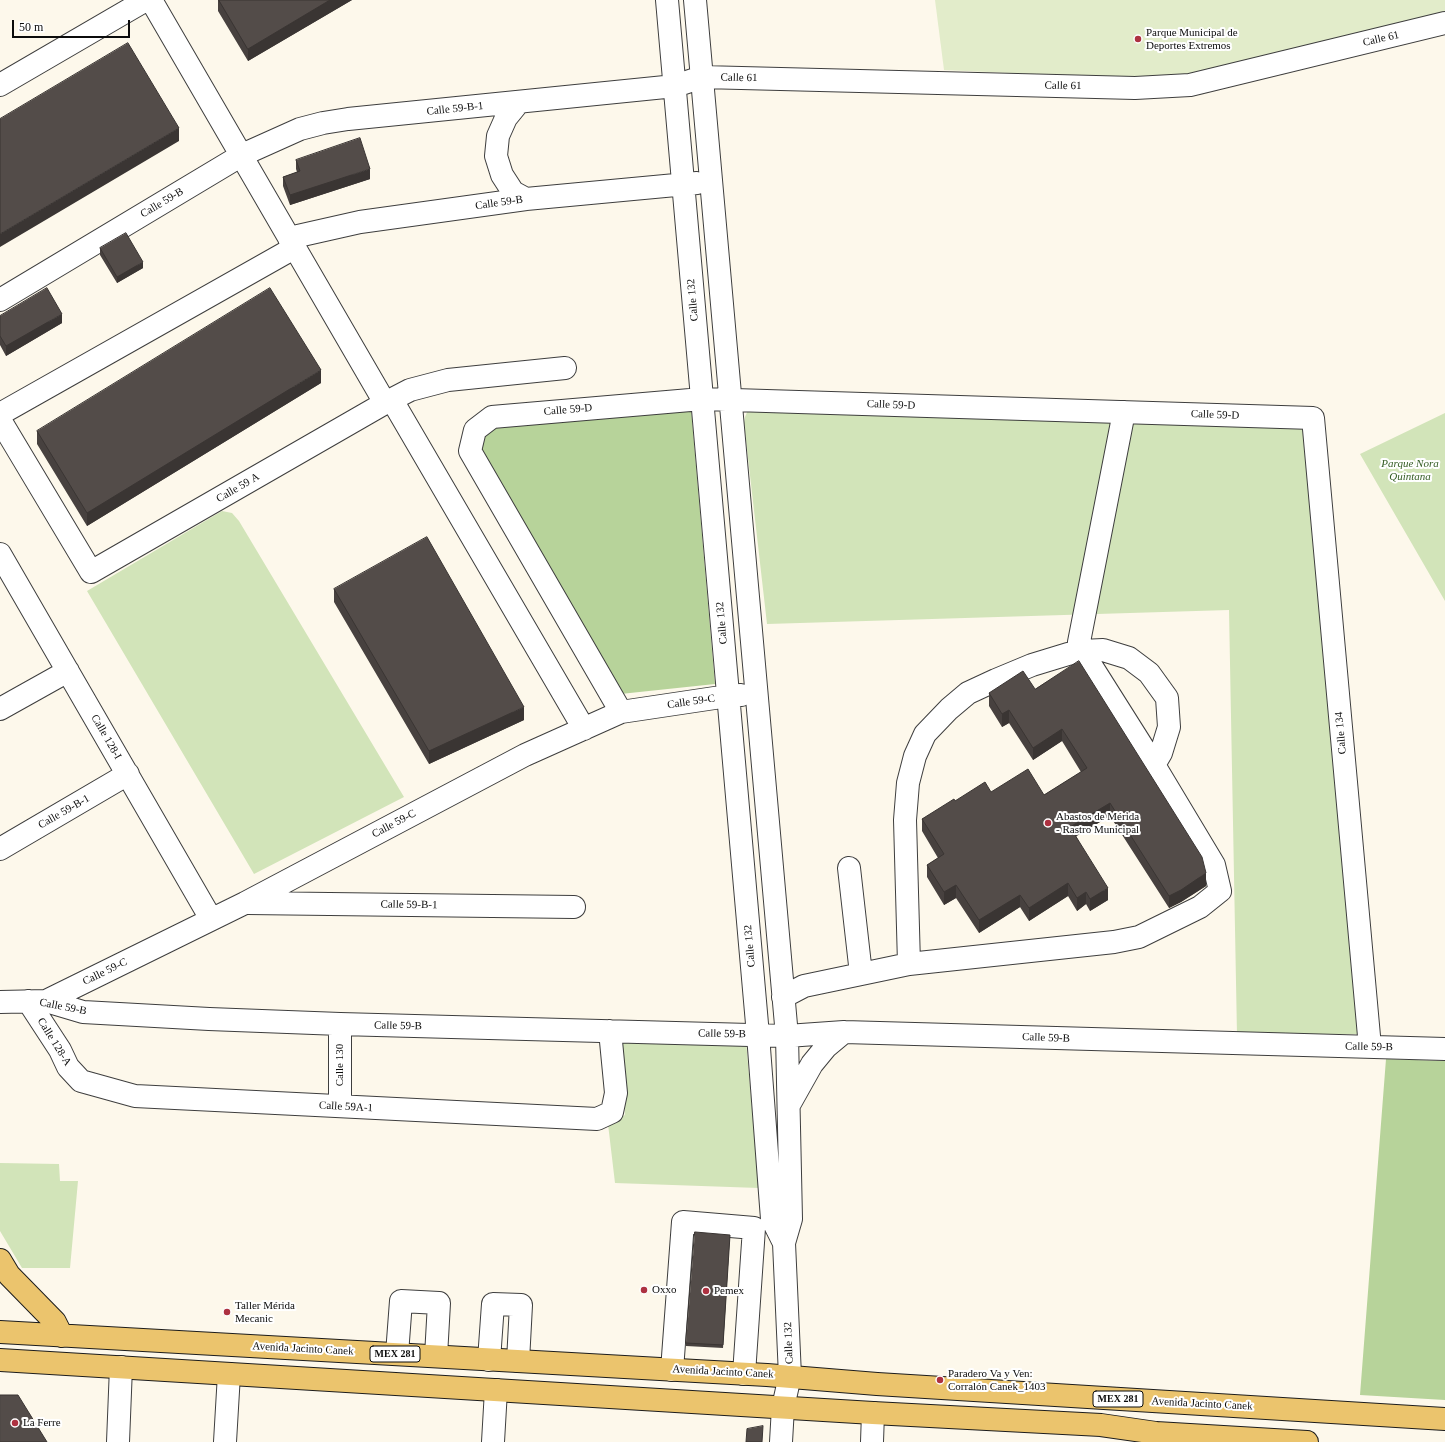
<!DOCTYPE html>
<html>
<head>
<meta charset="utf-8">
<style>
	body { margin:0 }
	#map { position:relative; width:1445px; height:1442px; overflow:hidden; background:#fdf8eb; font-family:Georgia,serif }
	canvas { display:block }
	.scale { position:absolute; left:12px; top:20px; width:118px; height:18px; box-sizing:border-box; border:2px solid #0b0b0b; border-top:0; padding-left:5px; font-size:12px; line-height:14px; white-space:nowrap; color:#0b0b0b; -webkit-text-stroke:3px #fff; paint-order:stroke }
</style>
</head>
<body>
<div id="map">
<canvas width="1445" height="1442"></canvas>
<div class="scale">50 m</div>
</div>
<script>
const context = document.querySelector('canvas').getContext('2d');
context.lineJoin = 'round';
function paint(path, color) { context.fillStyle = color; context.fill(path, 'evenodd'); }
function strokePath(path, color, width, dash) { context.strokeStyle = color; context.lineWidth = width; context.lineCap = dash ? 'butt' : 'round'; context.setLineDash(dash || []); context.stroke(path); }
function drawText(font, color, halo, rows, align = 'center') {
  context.font = font + ' Georgia,serif'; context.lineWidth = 4; context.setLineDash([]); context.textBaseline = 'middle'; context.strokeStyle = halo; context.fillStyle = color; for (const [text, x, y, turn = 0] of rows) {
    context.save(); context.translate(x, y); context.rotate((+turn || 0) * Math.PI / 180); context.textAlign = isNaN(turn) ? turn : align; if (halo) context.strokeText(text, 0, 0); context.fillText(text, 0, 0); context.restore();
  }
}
paint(new Path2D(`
	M 748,410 L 1313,418 L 1368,1034 L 1237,1035 L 1229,610 L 767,624 L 744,423 L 745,417 Z
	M 1445,413 L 1445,601 L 1360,454 Z
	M 222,511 L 232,513 L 239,521 L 404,797 L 254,874 L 87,591 Z
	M 618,1036 L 746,1041 L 759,1188 L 615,1183 L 608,1124 L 625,1115 Z
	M 0,1163 L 59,1164 L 60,1181 L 78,1181 L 70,1268 L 22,1268 L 0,1231 Z`), '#d2e4b9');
paint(new Path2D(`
	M 691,408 L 715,684 L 611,695 L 470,451 L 492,417 Z
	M 1386,1059 L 1445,1061 L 1445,1400 L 1360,1395 Z`), '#b7d39a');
paint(new Path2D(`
	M 935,0 L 1445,0 L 1445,14 L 1198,72 L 1164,78 L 1143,79 L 944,70 Z`), '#e2ecca');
const minor = new Path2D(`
	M 151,0 C 230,134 307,269 385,403
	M 667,0 L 758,1035 L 772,1219 L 784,1243
	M 695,0 L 787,1036 L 791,1219 L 784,1243 L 790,1376 L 783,1407 L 781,1442
	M 0,85 L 146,0
	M 519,102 L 506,118 L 498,136 L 496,156 L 502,175 L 513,192 L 526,199
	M 289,238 L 360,222 L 526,199 L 697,183
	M 0,300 L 242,155 L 300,129 L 323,123 L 348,119 L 675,86 L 702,77 L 1135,88 L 1190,85 L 1445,23
	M 392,400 L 584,729
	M 1124,412 L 1079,642 L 1082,651 L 1103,650 L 1129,658 L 1149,673 L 1167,698 L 1169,727 L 1161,753 L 1154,765
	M 0,414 L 294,248
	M 0,420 L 91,572 L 385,403 L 410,390 L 448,380 L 565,368
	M 0,554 L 211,919
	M 0,709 L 68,671
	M 621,712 L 470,451 L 475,430 L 492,417 L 702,399 L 1313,418 L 1370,1047
	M 0,849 L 128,774
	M 849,868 L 861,974
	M 248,903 L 574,907
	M 783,997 L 804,986 L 909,964 L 905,820 L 908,783 L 915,756 L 925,734 L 949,709 L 968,693 L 996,680 L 1032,665 L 1068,654 L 1082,651 L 1154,765 L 1214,865 L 1220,891 L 1200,907 L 1139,937 L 1114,942 L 909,964
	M 28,1001 L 60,1050 L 68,1067 L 81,1081 L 135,1096 L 597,1119 L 612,1112 L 616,1093 L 610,1031
	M 46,1001 L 245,903 L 525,755 L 621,712 L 728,696 L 741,695
	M 0,1002 L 46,1001 L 83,1012 L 209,1019 L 340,1024 L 787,1036 L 844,1032 L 1445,1049
	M 789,1105 L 812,1064 L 826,1047 L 844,1032
	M 340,1106 L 340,1024
	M 397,1354 L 401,1301 L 439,1303 L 436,1356
	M 489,1360 L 493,1304 L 521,1305 L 518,1361
	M 672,1370 L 683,1222 L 754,1228 L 744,1374
	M 118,1442 L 121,1367
	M 225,1442 L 229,1374
	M 493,1442 L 496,1390
	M 872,1442 L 873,1413`);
const major = new Path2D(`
	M 0,1260 L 9,1275 L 55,1322 L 62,1336
	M 0,1332 L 767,1375 L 877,1384 L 1445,1419
	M 0,1360 L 873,1413 L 1101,1425 L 1156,1433 L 1307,1442`);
strokePath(minor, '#3e3e3e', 24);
strokePath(major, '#1c1c1c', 24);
strokePath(minor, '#fff', 22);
strokePath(major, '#ebc46d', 22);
paint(new Path2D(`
	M 218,0 L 352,0 L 248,61 L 218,11 Z
	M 296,160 L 370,179 L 290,205 L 283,186 L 283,177 L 297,172 L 296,169 Z
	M 100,248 L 143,268 L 117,283 L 100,255 Z
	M 0,316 L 62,323 L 6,356 L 0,345 Z
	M 321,383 L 87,526 L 37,444 L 37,431 Z
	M 334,589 L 524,720 L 429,764 L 334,602 Z
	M 1035,689 L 1206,886 L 1181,902 L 1169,908 L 1110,816 L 1076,836 L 1108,900 L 1090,911 L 1086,904 L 1077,911 L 1068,896 L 1029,921 L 1020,907 L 979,933 L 956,898 L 944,905 L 927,877 L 927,865 L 938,858 L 922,831 L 922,819 L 955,801 L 991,792 L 1044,795 L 1081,772 L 1062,741 L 1033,760 L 1009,723 L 1002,727 L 989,706 L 989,693 Z
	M 730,1235 L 723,1348 L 686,1346 L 686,1343 Z`), '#47413f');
paint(new Path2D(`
	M 330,0 L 352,0 L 248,61 L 248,49 Z
	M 179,128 L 179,141 L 0,247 L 0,234 Z
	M 370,169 L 370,179 L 290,205 L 290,195 Z
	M 143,262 L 143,268 L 117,283 L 117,277 Z
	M 62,314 L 62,323 L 6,356 L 6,346 Z
	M 321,370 L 321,383 L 87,526 L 87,513 Z
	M 524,707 L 524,720 L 429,764 L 429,751 Z
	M 1009,710 L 1009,723 L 1002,727 L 1002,714 Z
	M 1062,729 L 1062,741 L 1033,760 L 1033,748 Z
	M 1110,803 L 1110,816 L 1070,840 L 1070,827 Z
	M 1206,873 L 1206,886 L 1181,902 L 1169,908 L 1169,896 Z
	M 1068,883 L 1068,896 L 1029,921 L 1029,908 Z
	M 956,885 L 956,898 L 944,905 L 944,892 Z
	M 1108,888 L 1108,900 L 1090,911 L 1090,899 Z
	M 1086,892 L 1086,904 L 1077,911 L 1077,898 Z
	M 1020,895 L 1020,907 L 979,933 L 979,920 Z`), '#3a3533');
const building = new Path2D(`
	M 219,0 L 330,0 L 248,49 Z
	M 128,43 L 179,128 L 0,234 L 0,119 Z
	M 360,138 L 370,169 L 290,195 L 283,177 L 300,171 L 296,160 Z
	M 126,233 L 143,262 L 117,277 L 100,248 Z
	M 47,288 L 62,314 L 6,346 L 0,336 L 0,316 Z
	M 270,288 L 321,370 L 87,513 L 37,431 Z
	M 427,537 L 524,707 L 429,751 L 334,589 Z
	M 1079,661 L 1202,857 L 1206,873 L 1181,890 L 1169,896 L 1110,803 L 1070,827 L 1108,888 L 1090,899 L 1086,892 L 1077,898 L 1068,883 L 1029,908 L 1020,895 L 979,920 L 956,885 L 944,892 L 927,865 L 944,854 L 922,819 L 954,799 L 955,801 L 985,782 L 991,792 L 1028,769 L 1044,795 L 1087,768 L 1062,729 L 1033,748 L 1009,710 L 1002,714 L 989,693 L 1023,671 L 1035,689 Z
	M 695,1232 L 730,1235 L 723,1345 L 686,1343 Z
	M 0,1395 L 18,1395 L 47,1442 L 0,1442 Z
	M 763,1426 L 762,1442 L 746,1442 L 747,1429 Z`);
paint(building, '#534c49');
strokePath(building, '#3a3533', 1);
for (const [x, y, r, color] of [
	[1138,39,4,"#ad3140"],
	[1048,823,4,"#ad3140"],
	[644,1290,4,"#ad3140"],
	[706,1291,4,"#ad3140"],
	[227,1312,4,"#ad3140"],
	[940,1380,4,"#ad3140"],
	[15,1423,4,"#ad3140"]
]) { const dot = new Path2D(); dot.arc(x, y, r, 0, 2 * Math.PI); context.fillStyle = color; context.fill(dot); strokePath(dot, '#fff', 1.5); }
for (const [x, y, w] of [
	[395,1354,50],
	[1118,1399,50]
]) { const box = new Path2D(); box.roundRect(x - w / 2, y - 8, w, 16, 3); context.fillStyle = '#fff'; context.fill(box); strokePath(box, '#0b0b0b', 1); }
drawText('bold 10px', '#0b0b0b', null, [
	["MEX 281",395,1354],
	["MEX 281",1118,1399]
]);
drawText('11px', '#0b0b0b', '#fff', [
	["Parque Municipal de",1146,33],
	["Deportes Extremos",1146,46],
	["Abastos de Mérida",1056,817],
	["- Rastro Municipal",1056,830],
	["Oxxo",652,1290],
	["Pemex",714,1291],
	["Taller Mérida",235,1306],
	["Mecanic",235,1319],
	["Paradero Va y Ven:",948,1374],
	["Corralón Canek_1403",948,1387],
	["La Ferre",23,1423]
], 'left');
drawText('11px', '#0b0b0b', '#fff', [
	["Calle 61",1381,39,-13],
	["Calle 61",739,78,1],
	["Calle 61",1063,86,1],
	["Calle 59-B-1",455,109,-6],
	["Calle 59-B",162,203,-31],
	["Calle 59-B",499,203,-8],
	["Calle 132",693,300,-95],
	["Calle 59-D",891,405,2],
	["Calle 59-D",568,410,-5],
	["Calle 59-D",1215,415,2],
	["Calle 59 A",238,488,-30],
	["Calle 132",722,623,-95],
	["Calle 59-C",691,702,-8],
	["Calle 134",1341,733,-95],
	["Calle 128-I",106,737,60],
	["Calle 59-B-1",64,812,-30],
	["Calle 59-C",394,824,-28],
	["Calle 59-B-1",409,905,1],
	["Calle 132",750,946,-95],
	["Calle 59-C",105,972,-26],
	["Calle 59-B",63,1007,11],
	["Calle 59-B",398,1026,1],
	["Calle 59-B",722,1034,1],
	["Calle 59-B",1046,1038,2],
	["Calle 128-A",54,1042,58],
	["Calle 59-B",1369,1047,1],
	["Calle 130",340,1065,-90],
	["Calle 59A-1",346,1107,3],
	["Calle 132",789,1343,-92],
	["Avenida Jacinto Canek",303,1349,3],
	["Avenida Jacinto Canek",723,1372,3],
	["Avenida Jacinto Canek",1202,1404,3]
]);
drawText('italic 11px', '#335c23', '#fff', [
	["Parque Nora",1410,464],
	["Quintana",1410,477]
]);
</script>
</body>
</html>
